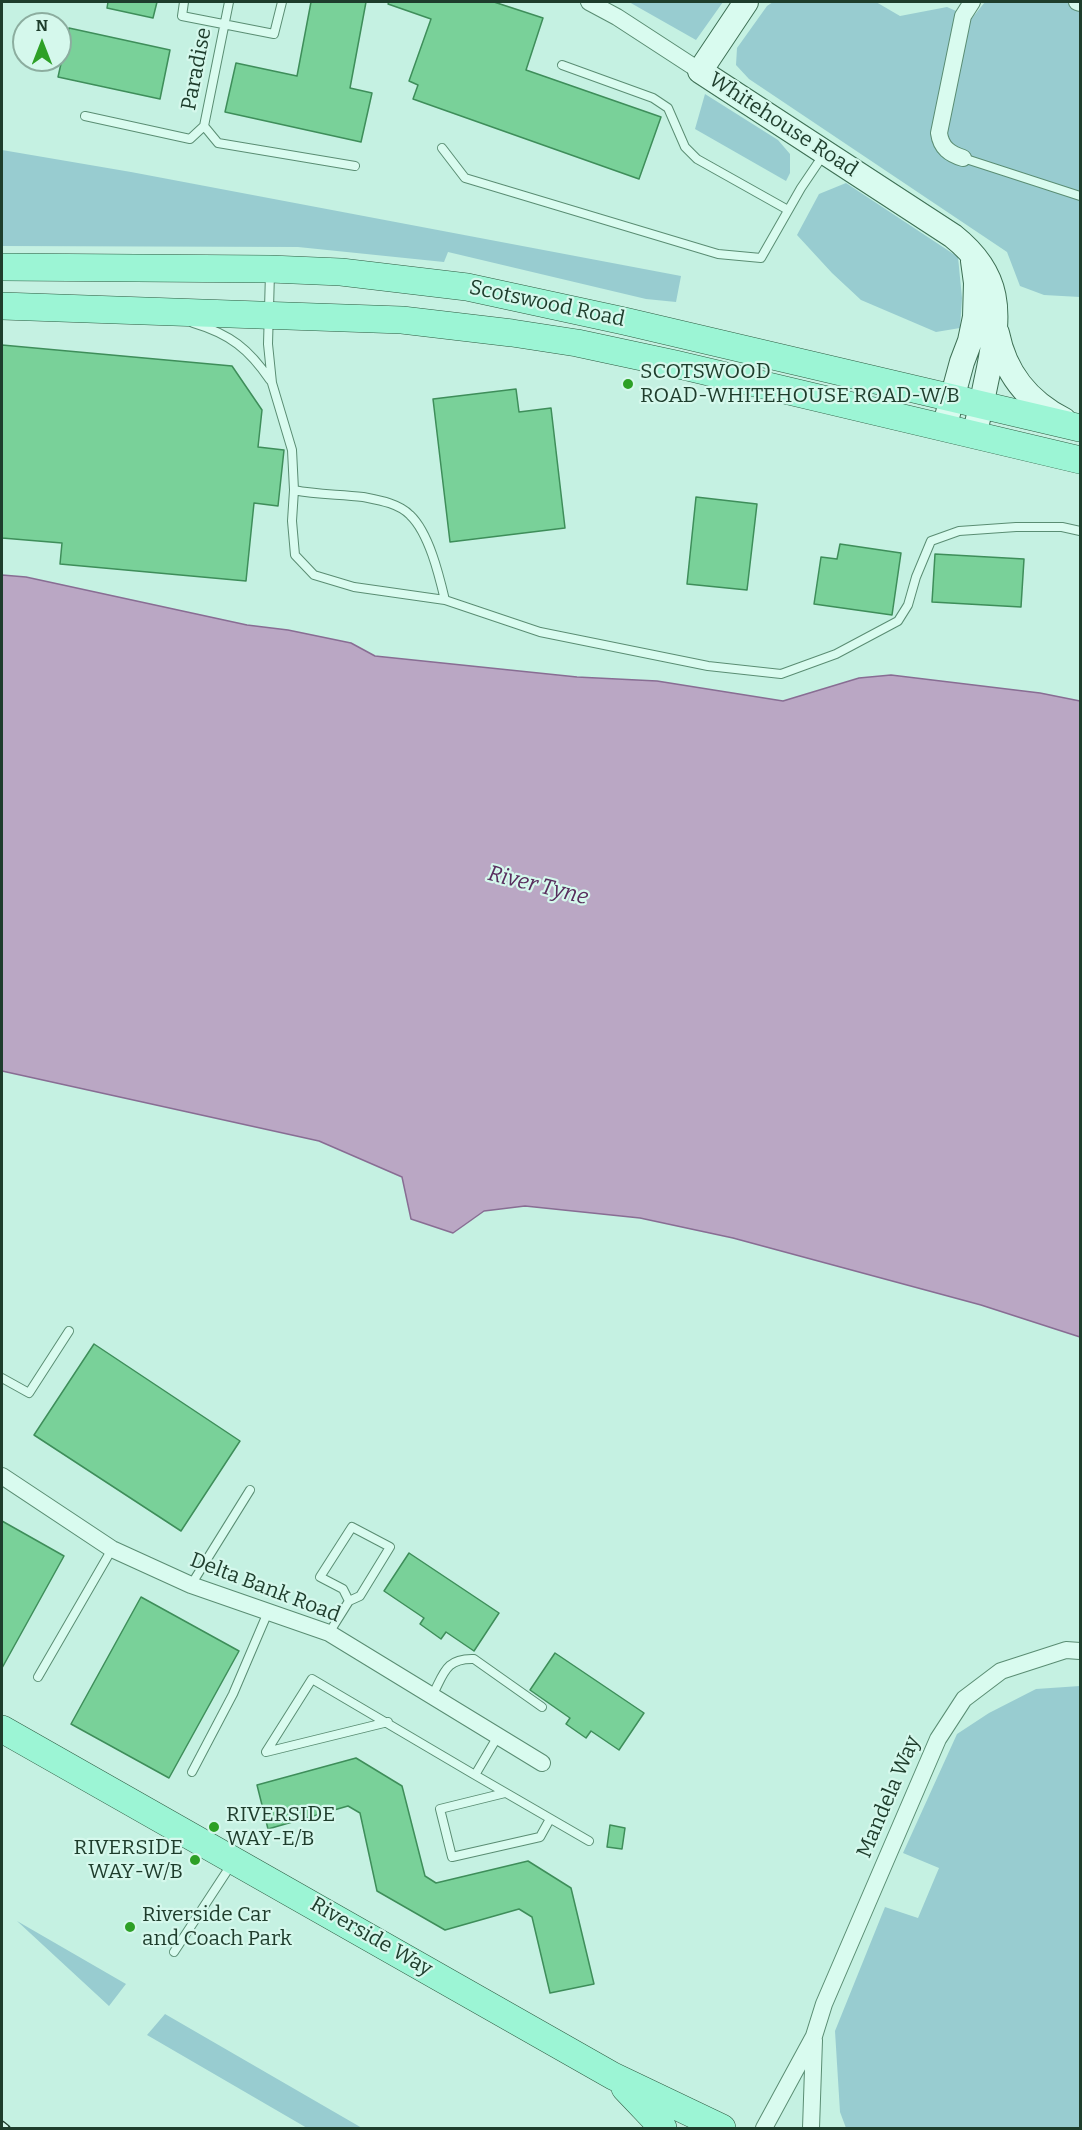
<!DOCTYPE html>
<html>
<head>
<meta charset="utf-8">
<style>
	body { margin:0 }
	#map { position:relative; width:1082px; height:2130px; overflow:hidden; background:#c5f1e2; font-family:Bitter,serif }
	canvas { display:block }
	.frame { position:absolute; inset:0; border:3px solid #1e3d2c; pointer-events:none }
	.north { position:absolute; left:12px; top:12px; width:60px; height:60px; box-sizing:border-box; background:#d5f8ec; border:2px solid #8cad9f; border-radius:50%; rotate:0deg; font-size:16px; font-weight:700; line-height:24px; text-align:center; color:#1e3d2c }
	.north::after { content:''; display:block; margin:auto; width:21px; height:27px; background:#2da026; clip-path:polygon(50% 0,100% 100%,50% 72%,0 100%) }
</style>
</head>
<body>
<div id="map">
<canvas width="1082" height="2130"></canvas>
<div class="frame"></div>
<div class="north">N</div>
</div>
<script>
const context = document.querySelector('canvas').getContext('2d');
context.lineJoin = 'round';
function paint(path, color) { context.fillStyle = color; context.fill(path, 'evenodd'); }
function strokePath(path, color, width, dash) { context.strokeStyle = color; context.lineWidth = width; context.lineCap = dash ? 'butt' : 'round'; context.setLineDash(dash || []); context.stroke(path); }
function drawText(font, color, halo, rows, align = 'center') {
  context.font = font + ' Bitter,serif'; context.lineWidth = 4.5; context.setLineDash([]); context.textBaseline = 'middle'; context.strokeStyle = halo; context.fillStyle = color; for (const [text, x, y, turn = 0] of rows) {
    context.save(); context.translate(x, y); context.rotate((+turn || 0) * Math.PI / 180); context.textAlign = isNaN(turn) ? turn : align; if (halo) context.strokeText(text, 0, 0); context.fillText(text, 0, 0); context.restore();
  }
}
paint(new Path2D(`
	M 629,2 L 723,2 L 696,40 Z
	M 773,2 L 876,2 L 900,16 L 947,7 L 972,18 L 985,2 L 1080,2 L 1080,297 L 1044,295 L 1020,286 L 1007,252 L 749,79 L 736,65 L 737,48 L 767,6 Z
	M 705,94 L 778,140 L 790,154 L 790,173 L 786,181 L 695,129 Z
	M 2,150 L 131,172 L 681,276 L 676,302 L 646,299 L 448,252 L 444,262 L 298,247 L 2,246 Z
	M 846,183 L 958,257 L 962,298 L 960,328 L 936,332 L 861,300 L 832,273 L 797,235 L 819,194 Z
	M 1080,1686 L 1080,2128 L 846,2128 L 840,2112 L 835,2031 L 885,1907 L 918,1918 L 939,1868 L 903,1853 L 957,1734 L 989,1713 L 1036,1689 Z
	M 17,1921 L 126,1984 L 109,2006 Z
	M 165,2014 L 362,2128 L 307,2128 L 147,2035 Z`), '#98ccd0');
const water = new Path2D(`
	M 2,575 L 26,577 L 247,625 L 288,630 L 351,643 L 375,656 L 577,677 L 657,681 L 783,701 L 859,678 L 891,675 L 1040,693 L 1080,701 L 1080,1337 L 981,1305 L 733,1238 L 640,1218 L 525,1206 L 484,1211 L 453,1233 L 411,1219 L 402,1177 L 319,1141 L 2,1071 Z`);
paint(water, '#baa7c4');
strokePath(water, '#886d93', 1.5);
const building = new Path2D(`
	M 108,2 L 157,2 L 153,18 L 107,8 Z
	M 311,2 L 366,2 L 350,88 L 372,93 L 361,142 L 225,112 L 236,63 L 297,76 Z
	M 389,2 L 494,2 L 543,18 L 526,70 L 661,117 L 639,179 L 413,99 L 418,85 L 409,81 L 431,19 L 388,4 Z
	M 69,28 L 170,50 L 160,99 L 58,77 Z
	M 2,345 L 232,366 L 262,410 L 258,447 L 284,450 L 278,506 L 254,503 L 246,581 L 60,564 L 62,543 L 2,538 Z
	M 516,389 L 519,412 L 551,408 L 565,528 L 450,542 L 433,399 Z
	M 696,497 L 757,504 L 747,590 L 687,584 Z
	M 840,544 L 901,553 L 892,615 L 814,604 L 821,557 L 837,559 Z
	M 935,554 L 1024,559 L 1021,607 L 932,602 Z
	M 94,1344 L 240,1441 L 181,1531 L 34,1435 Z
	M 2,1521 L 64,1556 L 2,1668 Z
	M 409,1553 L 499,1613 L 474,1651 L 446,1632 L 441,1639 L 420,1624 L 424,1618 L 384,1591 Z
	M 141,1597 L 239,1651 L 169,1778 L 71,1724 Z
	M 555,1653 L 644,1713 L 619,1750 L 591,1731 L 586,1738 L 566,1724 L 570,1718 L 530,1690 Z
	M 356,1758 L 402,1786 L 425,1876 L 436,1883 L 528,1861 L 571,1888 L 594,1984 L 550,1993 L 532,1917 L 519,1909 L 445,1930 L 377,1891 L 360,1813 L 348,1806 L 268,1829 L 257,1785 Z
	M 610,1825 L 625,1828 L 622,1849 L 607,1847 Z`);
paint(building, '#79d199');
strokePath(building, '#3e8e5a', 1.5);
const lane = new Path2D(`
	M 184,2 L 182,16 L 274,34 L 282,2
	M 562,65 L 653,98 L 668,108 L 685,147 L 697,159 L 788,210
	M 85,116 L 190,139 L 204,126 L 229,2
	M 204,126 L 218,143 L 355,166
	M 442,148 L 465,178 L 718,254 L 761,258 L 801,188 L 824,154
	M 963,158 L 1080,196
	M 270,273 L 268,344 L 272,383 L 292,450 L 294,490 C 317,495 340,494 363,497 C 378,500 398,503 410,515 C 429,533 439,575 445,600 L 540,632 L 708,666 L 781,674 L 836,654 L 898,621 L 908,605 L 916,577 L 931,541 L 959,531 L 1016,527 L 1062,527 L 1080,531
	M 193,323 C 230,334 249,349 270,380
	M 294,490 L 292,521 L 295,555 L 314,575 L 354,587 L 445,600
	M 2,1378 L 29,1393 L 69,1331
	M 191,1585 L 250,1490
	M 329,1633 L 349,1601 L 343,1589 L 320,1577 L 352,1527 L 390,1547 L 360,1596 L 349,1601
	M 38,1677 L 112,1549
	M 432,1696 C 444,1674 445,1658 474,1659 L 542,1707
	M 388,1722 L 266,1752 L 312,1679 L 475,1775 L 498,1736
	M 192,1772 L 233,1694 L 268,1612
	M 475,1775 L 589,1841
	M 505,1793 L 440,1809 L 452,1857 L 540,1837 L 550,1819
	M 174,1952 L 231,1865`);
const street = new Path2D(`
	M 589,2 L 617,17 L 700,71
	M 1077,2 L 1080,3
	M 963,158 C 950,154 941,148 939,133 L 963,16 L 972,2
	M 2,1476 L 112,1549 L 191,1585 L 329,1633 L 542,1763
	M 764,2128 L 814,2036 L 824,2004 L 938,1739 L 964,1699 L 1001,1671 L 1066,1650 L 1080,1651
	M 811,2128 L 814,2040`);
const secondary = new Path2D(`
	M 746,2 L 700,71 L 953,236 C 1002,275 1000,312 989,368 C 984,391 980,413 974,435
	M 997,333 C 1005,373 1027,401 1064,420
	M 944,428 L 962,362 L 970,341 L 975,317 L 976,283 L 973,261`);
const primary = new Path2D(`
	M 2,267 L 270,269 L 341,272 L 467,287 L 624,321 L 1080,428
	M 2,306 L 402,320 L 512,333 L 577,343 L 675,364 L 1080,460
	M 2,1729 L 613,2076 L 722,2128
	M 625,2088 L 663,2128`);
strokePath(lane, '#5a8d73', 10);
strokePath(street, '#5a8d73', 18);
strokePath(secondary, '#3d6f54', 26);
strokePath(primary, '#2e5b41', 28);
strokePath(lane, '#d9fbef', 8);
strokePath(street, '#d9fbef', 16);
strokePath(secondary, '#d9fbef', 24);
strokePath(primary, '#9cf5d5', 27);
const rail = new Path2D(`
	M 2,2124 L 7,2128`);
strokePath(rail, '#1e3d2c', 7);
strokePath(rail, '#d5f8ec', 4.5, [14]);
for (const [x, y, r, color] of [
	[628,384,6,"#2da026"],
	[214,1827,6,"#2da026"],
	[195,1860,6,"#2da026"],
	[130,1927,6,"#2da026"]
]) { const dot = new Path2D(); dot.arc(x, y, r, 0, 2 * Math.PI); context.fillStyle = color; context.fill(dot); strokePath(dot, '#d5f8ec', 2); }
drawText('21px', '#1e3d2c', '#d5f8ec', [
	["Paradise",197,69,-79],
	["Whitehouse Road",783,125,33],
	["Scotswood Road",547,304,12],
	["Delta Bank Road",265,1588,21],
	["Mandela Way",889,1797,-67],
	["Riverside Way",371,1937,30]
]);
drawText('21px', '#1e3d2c', '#d5f8ec', [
	["SCOTSWOOD",640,372],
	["ROAD-WHITEHOUSE ROAD-W/B",640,396],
	["RIVERSIDE",226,1815],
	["WAY-E/B",226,1839],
	["RIVERSIDE",183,1848,"right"],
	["WAY-W/B",183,1872,"right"],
	["Riverside Car",142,1915],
	["and Coach Park",142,1939]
], 'left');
drawText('italic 22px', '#582d5d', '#d5f8ec', [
	["River Tyne",538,886,14]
]);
</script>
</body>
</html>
